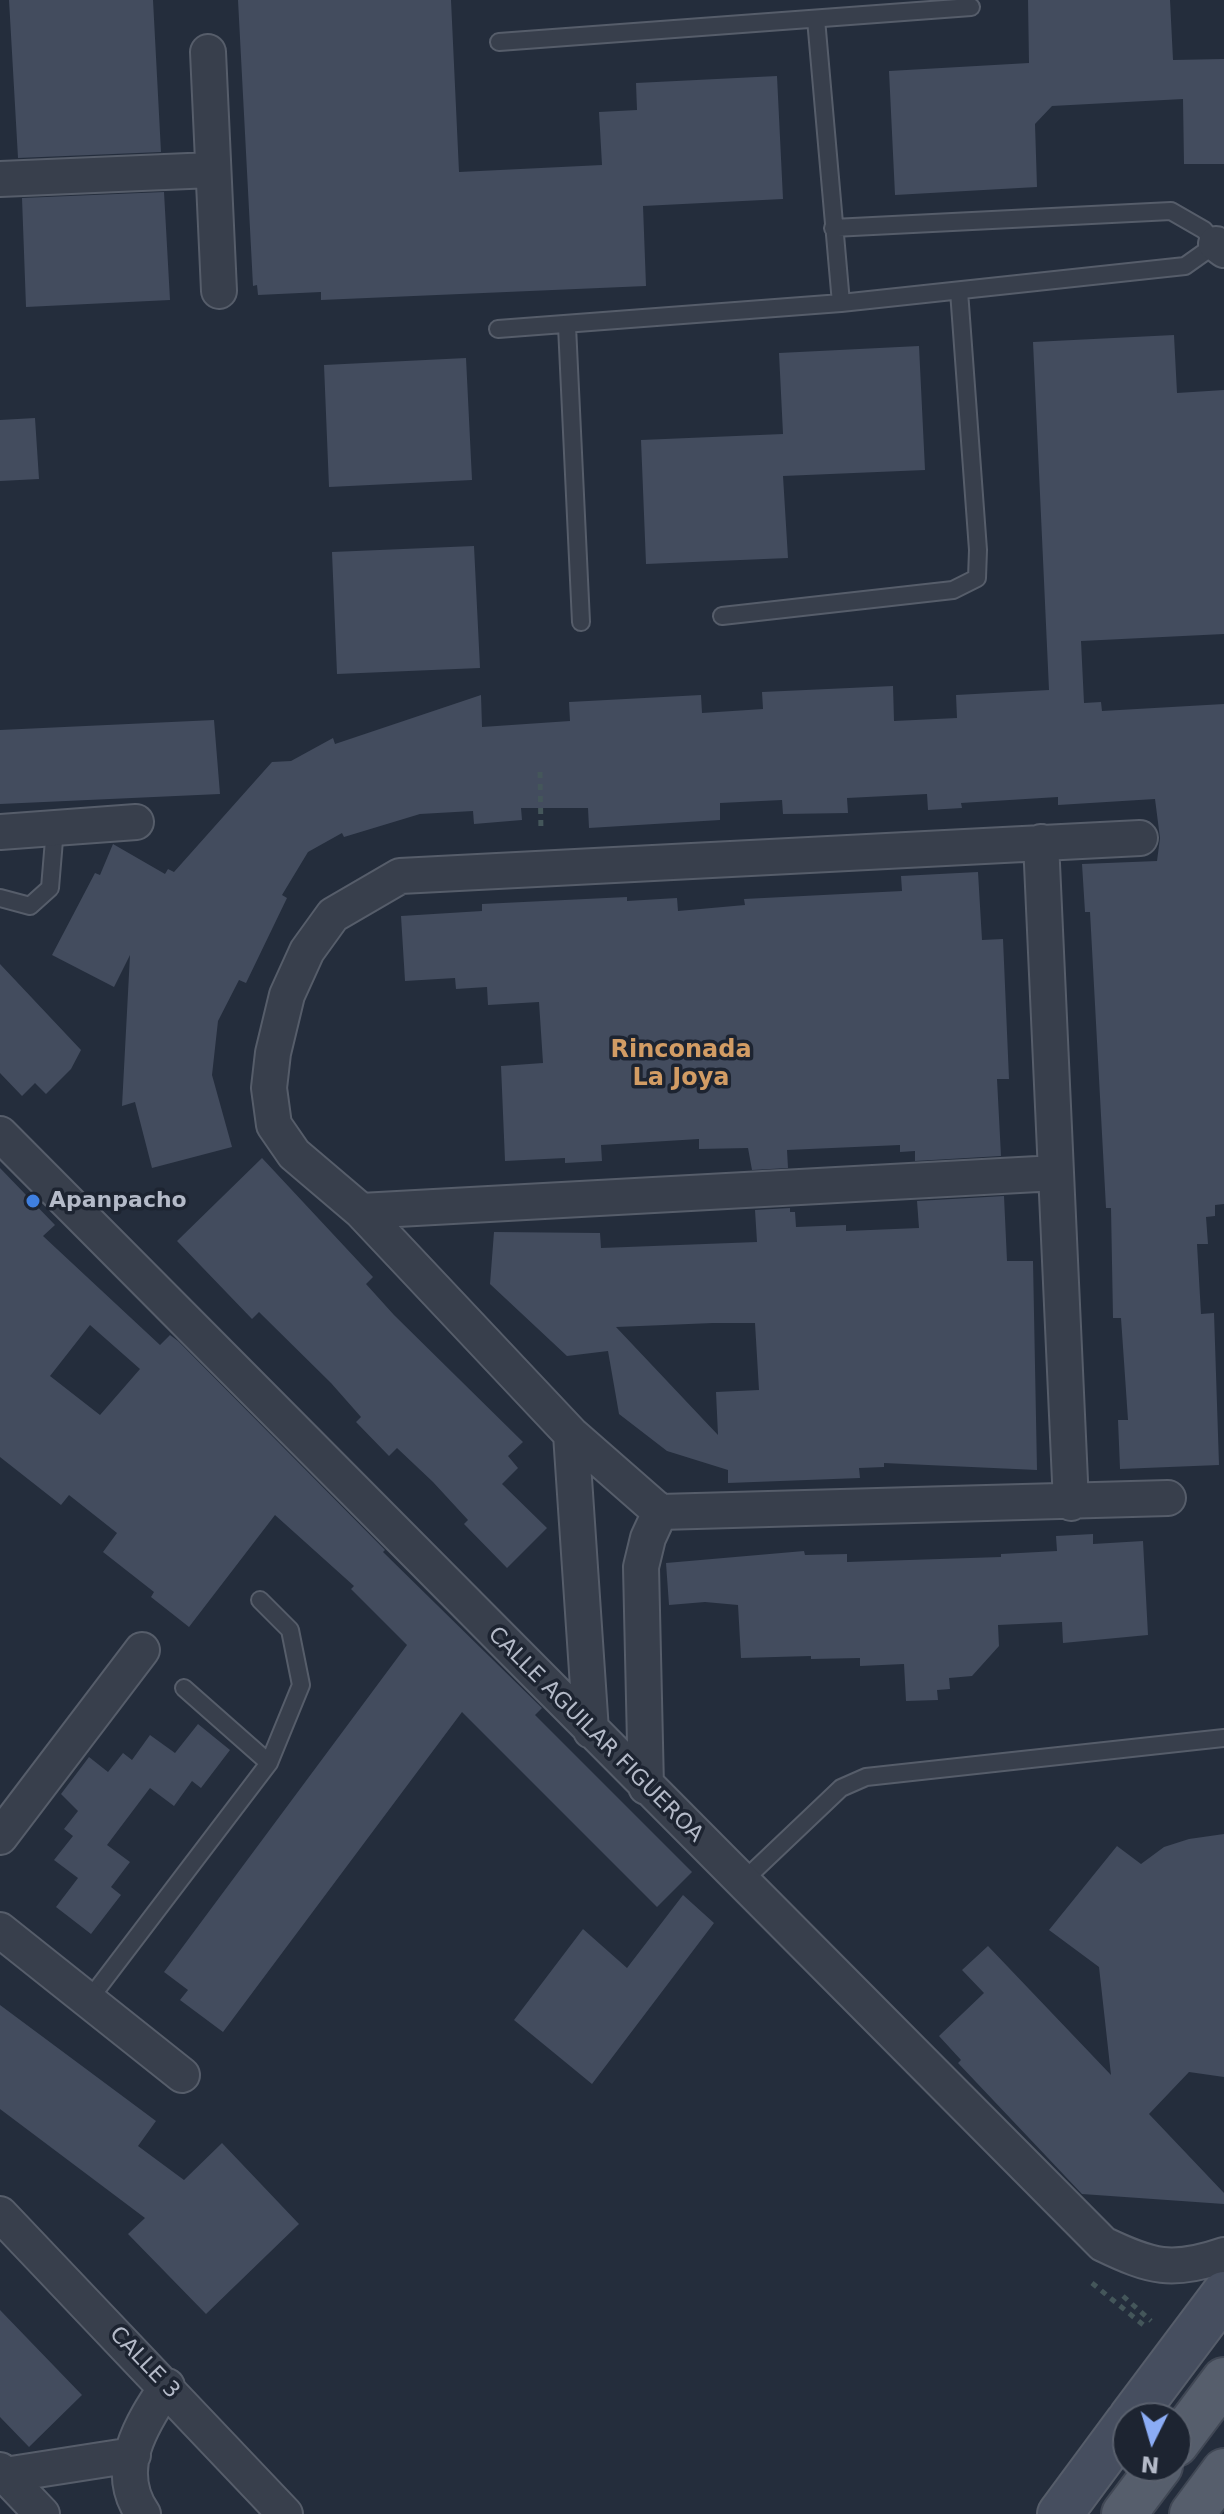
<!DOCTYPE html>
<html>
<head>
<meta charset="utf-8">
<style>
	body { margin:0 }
	#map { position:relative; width:1224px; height:2514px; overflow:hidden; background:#242d3c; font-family:"DejaVu Sans",sans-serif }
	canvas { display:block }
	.north { position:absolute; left:1112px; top:2402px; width:80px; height:80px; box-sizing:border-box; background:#1d2431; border:2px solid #59606d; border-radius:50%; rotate:185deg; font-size:22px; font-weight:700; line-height:32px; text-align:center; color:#b4bac8 }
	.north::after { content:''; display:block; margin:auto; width:28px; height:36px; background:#8bacf5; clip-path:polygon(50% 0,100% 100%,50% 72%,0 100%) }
</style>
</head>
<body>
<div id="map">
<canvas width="1224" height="2514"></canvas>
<div class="north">N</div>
</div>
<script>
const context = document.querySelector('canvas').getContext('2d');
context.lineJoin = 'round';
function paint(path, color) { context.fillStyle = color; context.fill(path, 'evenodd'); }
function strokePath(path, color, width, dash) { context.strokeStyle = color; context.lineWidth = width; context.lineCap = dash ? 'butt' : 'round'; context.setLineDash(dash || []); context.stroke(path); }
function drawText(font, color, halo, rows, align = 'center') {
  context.font = font + ' "DejaVu Sans",sans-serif'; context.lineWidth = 7; context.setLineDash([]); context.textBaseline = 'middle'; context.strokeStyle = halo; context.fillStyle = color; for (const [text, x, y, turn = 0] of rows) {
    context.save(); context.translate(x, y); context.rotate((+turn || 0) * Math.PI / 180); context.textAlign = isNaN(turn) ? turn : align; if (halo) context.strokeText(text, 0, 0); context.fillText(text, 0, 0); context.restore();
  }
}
paint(new Path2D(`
	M 9,0 L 153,0 L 161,152 L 18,158 Z
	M 238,0 L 451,0 L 459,172 L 602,165 L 599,112 L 637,110 L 636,83 L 777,76 L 783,199 L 643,206 L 646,286 L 321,300 L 321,292 L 258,295 L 257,285 L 253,286 Z
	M 1028,0 L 1170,0 L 1173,60 L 1224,59 L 1224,164 L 1184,164 L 1183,99 L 1052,106 L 1035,124 L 1037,187 L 895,195 L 889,71 L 1029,63 Z
	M 164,192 L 170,300 L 26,307 L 22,198 Z
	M 1174,335 L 1177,393 L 1224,390 L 1224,634 L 1081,641 L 1084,703 L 1101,702 L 1102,711 L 1224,704 L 1224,1204 L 1215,1205 L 1215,1216 L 1206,1217 L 1208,1244 L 1197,1244 L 1201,1314 L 1214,1313 L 1219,1465 L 1120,1469 L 1118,1420 L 1128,1420 L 1121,1318 L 1113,1318 L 1111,1208 L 1106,1208 L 1090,912 L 1085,912 L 1082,864 L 1157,861 L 1160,838 L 1155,799 L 1058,805 L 1058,797 L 961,803 L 962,808 L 928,810 L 927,794 L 847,798 L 848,813 L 783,814 L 782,800 L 720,803 L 720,820 L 589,828 L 588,808 L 521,808 L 522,820 L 474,824 L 473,811 L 420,814 L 344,837 L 342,833 L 308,852 L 282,895 L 287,898 L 246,983 L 239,980 L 218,1021 L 212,1075 L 232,1147 L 152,1168 L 135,1102 L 122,1106 L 130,955 L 114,987 L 52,955 L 95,873 L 100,875 L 113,844 L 165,874 L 168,869 L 174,872 L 272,762 L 291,761 L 333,738 L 335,744 L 481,695 L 482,727 L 570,721 L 569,702 L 701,695 L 702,713 L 763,709 L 762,692 L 893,686 L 894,721 L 957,718 L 956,695 L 1049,690 L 1033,342 Z
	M 919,346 L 925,470 L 783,476 L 788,558 L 646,564 L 641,440 L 783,434 L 779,353 Z
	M 466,358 L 472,480 L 329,487 L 324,365 Z
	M 35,418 L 39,479 L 0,481 L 0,420 Z
	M 474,546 L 480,668 L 337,674 L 332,552 Z
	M 214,720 L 220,794 L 0,804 L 0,730 Z
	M 978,872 L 982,940 L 1003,939 L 1009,1079 L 997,1079 L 1001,1156 L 915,1161 L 915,1151 L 900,1152 L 900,1145 L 787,1150 L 788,1168 L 752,1170 L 748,1148 L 699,1149 L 699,1139 L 601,1145 L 602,1161 L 565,1163 L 565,1158 L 505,1161 L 501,1066 L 543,1063 L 539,1002 L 488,1005 L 487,987 L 456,989 L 455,978 L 405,981 L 401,916 L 482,911 L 482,904 L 627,897 L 627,901 L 677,898 L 678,911 L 745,905 L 744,899 L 902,891 L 901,876 Z
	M 0,964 L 81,1050 L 71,1069 L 46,1094 L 35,1083 L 22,1096 L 0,1073 Z
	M 262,1158 L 373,1277 L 366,1284 L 394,1315 L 523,1442 L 508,1456 L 518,1468 L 502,1484 L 547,1528 L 507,1568 L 464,1524 L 468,1520 L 433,1482 L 397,1448 L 389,1456 L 356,1422 L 361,1417 L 331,1383 L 259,1312 L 252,1319 L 177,1241 Z
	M 0,1168 L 55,1225 L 43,1236 L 160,1345 L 170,1335 L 178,1341 L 385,1550 L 383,1552 L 542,1708 L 535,1715 L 692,1872 L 657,1907 L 462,1712 L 223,2032 L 180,2000 L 188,1990 L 164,1972 L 407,1645 L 351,1589 L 354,1586 L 275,1515 L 189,1627 L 151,1597 L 154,1592 L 103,1552 L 117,1533 L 69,1495 L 61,1505 L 0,1457 ZM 90,1325 L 140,1369 L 100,1415 L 50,1376 Z
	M 1004,1196 L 1007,1261 L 1033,1261 L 1037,1470 L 884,1463 L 884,1467 L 859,1468 L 860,1478 L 728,1483 L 728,1470 L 667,1451 L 619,1414 L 608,1351 L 567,1356 L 490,1284 L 494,1232 L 600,1233 L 601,1248 L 757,1242 L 755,1210 L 790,1208 L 790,1212 L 795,1212 L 796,1227 L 846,1225 L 846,1231 L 919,1228 L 917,1201 ZM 713,1323 L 755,1323 L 759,1390 L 716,1392 L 718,1435 L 616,1327 Z
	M 1093,1534 L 1093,1544 L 1143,1541 L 1148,1635 L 1063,1643 L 1062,1622 L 998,1625 L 999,1646 L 972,1676 L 949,1678 L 950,1689 L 937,1690 L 938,1700 L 906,1701 L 904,1664 L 860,1666 L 860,1658 L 811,1659 L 811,1656 L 741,1658 L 738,1605 L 705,1602 L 669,1605 L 666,1563 L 804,1551 L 805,1555 L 847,1554 L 847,1562 L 1001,1557 L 1001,1554 L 1057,1551 L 1056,1536 Z
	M 198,1724 L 230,1750 L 201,1788 L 192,1781 L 174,1806 L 150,1788 L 107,1845 L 130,1862 L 111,1887 L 121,1895 L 91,1934 L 56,1907 L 78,1878 L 54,1860 L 73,1836 L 64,1829 L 78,1811 L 61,1794 L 89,1757 L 108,1772 L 123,1753 L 132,1760 L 150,1735 L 175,1753 Z
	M 1224,1834 L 1224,2077 L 1189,2072 L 1149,2114 L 1224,2193 L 1224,2204 L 1082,2194 L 958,2063 L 961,2060 L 939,2036 L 984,1993 L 962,1970 L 988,1946 L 1111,2075 L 1099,1967 L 1049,1930 L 1117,1846 L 1141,1864 L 1164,1847 L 1189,1839 Z
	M 683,1895 L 714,1923 L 592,2084 L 514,2020 L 583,1929 L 627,1968 Z
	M 0,2005 L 156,2121 L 138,2146 L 184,2180 L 222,2143 L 299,2224 L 206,2314 L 128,2234 L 145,2218 L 0,2109 Z
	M 0,2310 L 82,2395 L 29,2447 L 0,2417 Z`), '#434c5e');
const service = new Path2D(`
	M 816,19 L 841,303
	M 499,42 L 971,7
	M 567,326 L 581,622
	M 498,329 L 841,303 L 1185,266 L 1216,244 L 1204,230 L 1171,211 L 833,228
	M 722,616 L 953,590 L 977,578 L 978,550 L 959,291
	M 0,898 L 30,906 L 50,888 L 55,828
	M 184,1688 L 269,1763
	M 741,1883 L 841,1788 L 866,1777 L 1224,1738
	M 88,2001 L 269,1763 L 301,1685 L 290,1630 L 260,1600`);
const minor = new Path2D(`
	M 208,52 L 219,291
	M 0,179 L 212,170
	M 1216,244 L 1224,250
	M 0,832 L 136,822
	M 1140,838 L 400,876 L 333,915 L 307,951 L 287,995 L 273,1053 L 269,1088 L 274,1125 L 294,1154 L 361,1211 L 571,1434 L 660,1512 L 1168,1498
	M 1041,842 L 1071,1503
	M 0,1134 L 1103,2244 C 1151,2267 1172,2273 1224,2255
	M 361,1211 L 1056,1173
	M 571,1434 L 591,1731
	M 646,1787 L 641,1567 L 648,1538 L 660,1512
	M 0,1837 L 142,1650
	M 0,1930 L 182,2075
	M 0,2214 L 285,2514
	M 0,2470 L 42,2514
	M 5,2475 L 133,2455
	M 143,2514 C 112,2470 142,2423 167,2386`);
const secondary = new Path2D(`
	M 1131,2418 L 1224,2294
	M 1060,2514 L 1128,2422`);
const primary = new Path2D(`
	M 1176,2444 L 1224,2380
	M 1124,2514 L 1160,2466
	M 1192,2514 L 1224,2471`);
strokePath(service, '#565d6a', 20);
strokePath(minor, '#565d6a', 38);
strokePath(secondary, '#565d6a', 48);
strokePath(primary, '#414855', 48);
strokePath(new Path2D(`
	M 540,772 L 541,832
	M 1092,2283 L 1147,2328
	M 1123,2296 L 1151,2321`), '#44565a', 5, [6, 6]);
strokePath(service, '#383f4c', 16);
strokePath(minor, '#383f4c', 34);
strokePath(secondary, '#464e5f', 44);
strokePath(primary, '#565e6c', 44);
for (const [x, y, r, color] of [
	[33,1201,8,"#3f7fe0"]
]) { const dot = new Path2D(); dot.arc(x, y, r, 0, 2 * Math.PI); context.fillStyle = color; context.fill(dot); strokePath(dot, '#1d2431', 3); }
drawText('bold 22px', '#b4bac8', '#1d2431', [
	["Apanpacho",49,1201]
], 'left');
drawText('22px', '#b4bac8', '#1d2431', [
	["CALLE AGUILAR FIGUEROA",595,1735,45],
	["CALLE 3",144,2363,46]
]);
drawText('bold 24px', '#d29c64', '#1d2431', [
	["Rinconada",681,1051],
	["La Joya",681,1079]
]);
</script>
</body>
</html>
